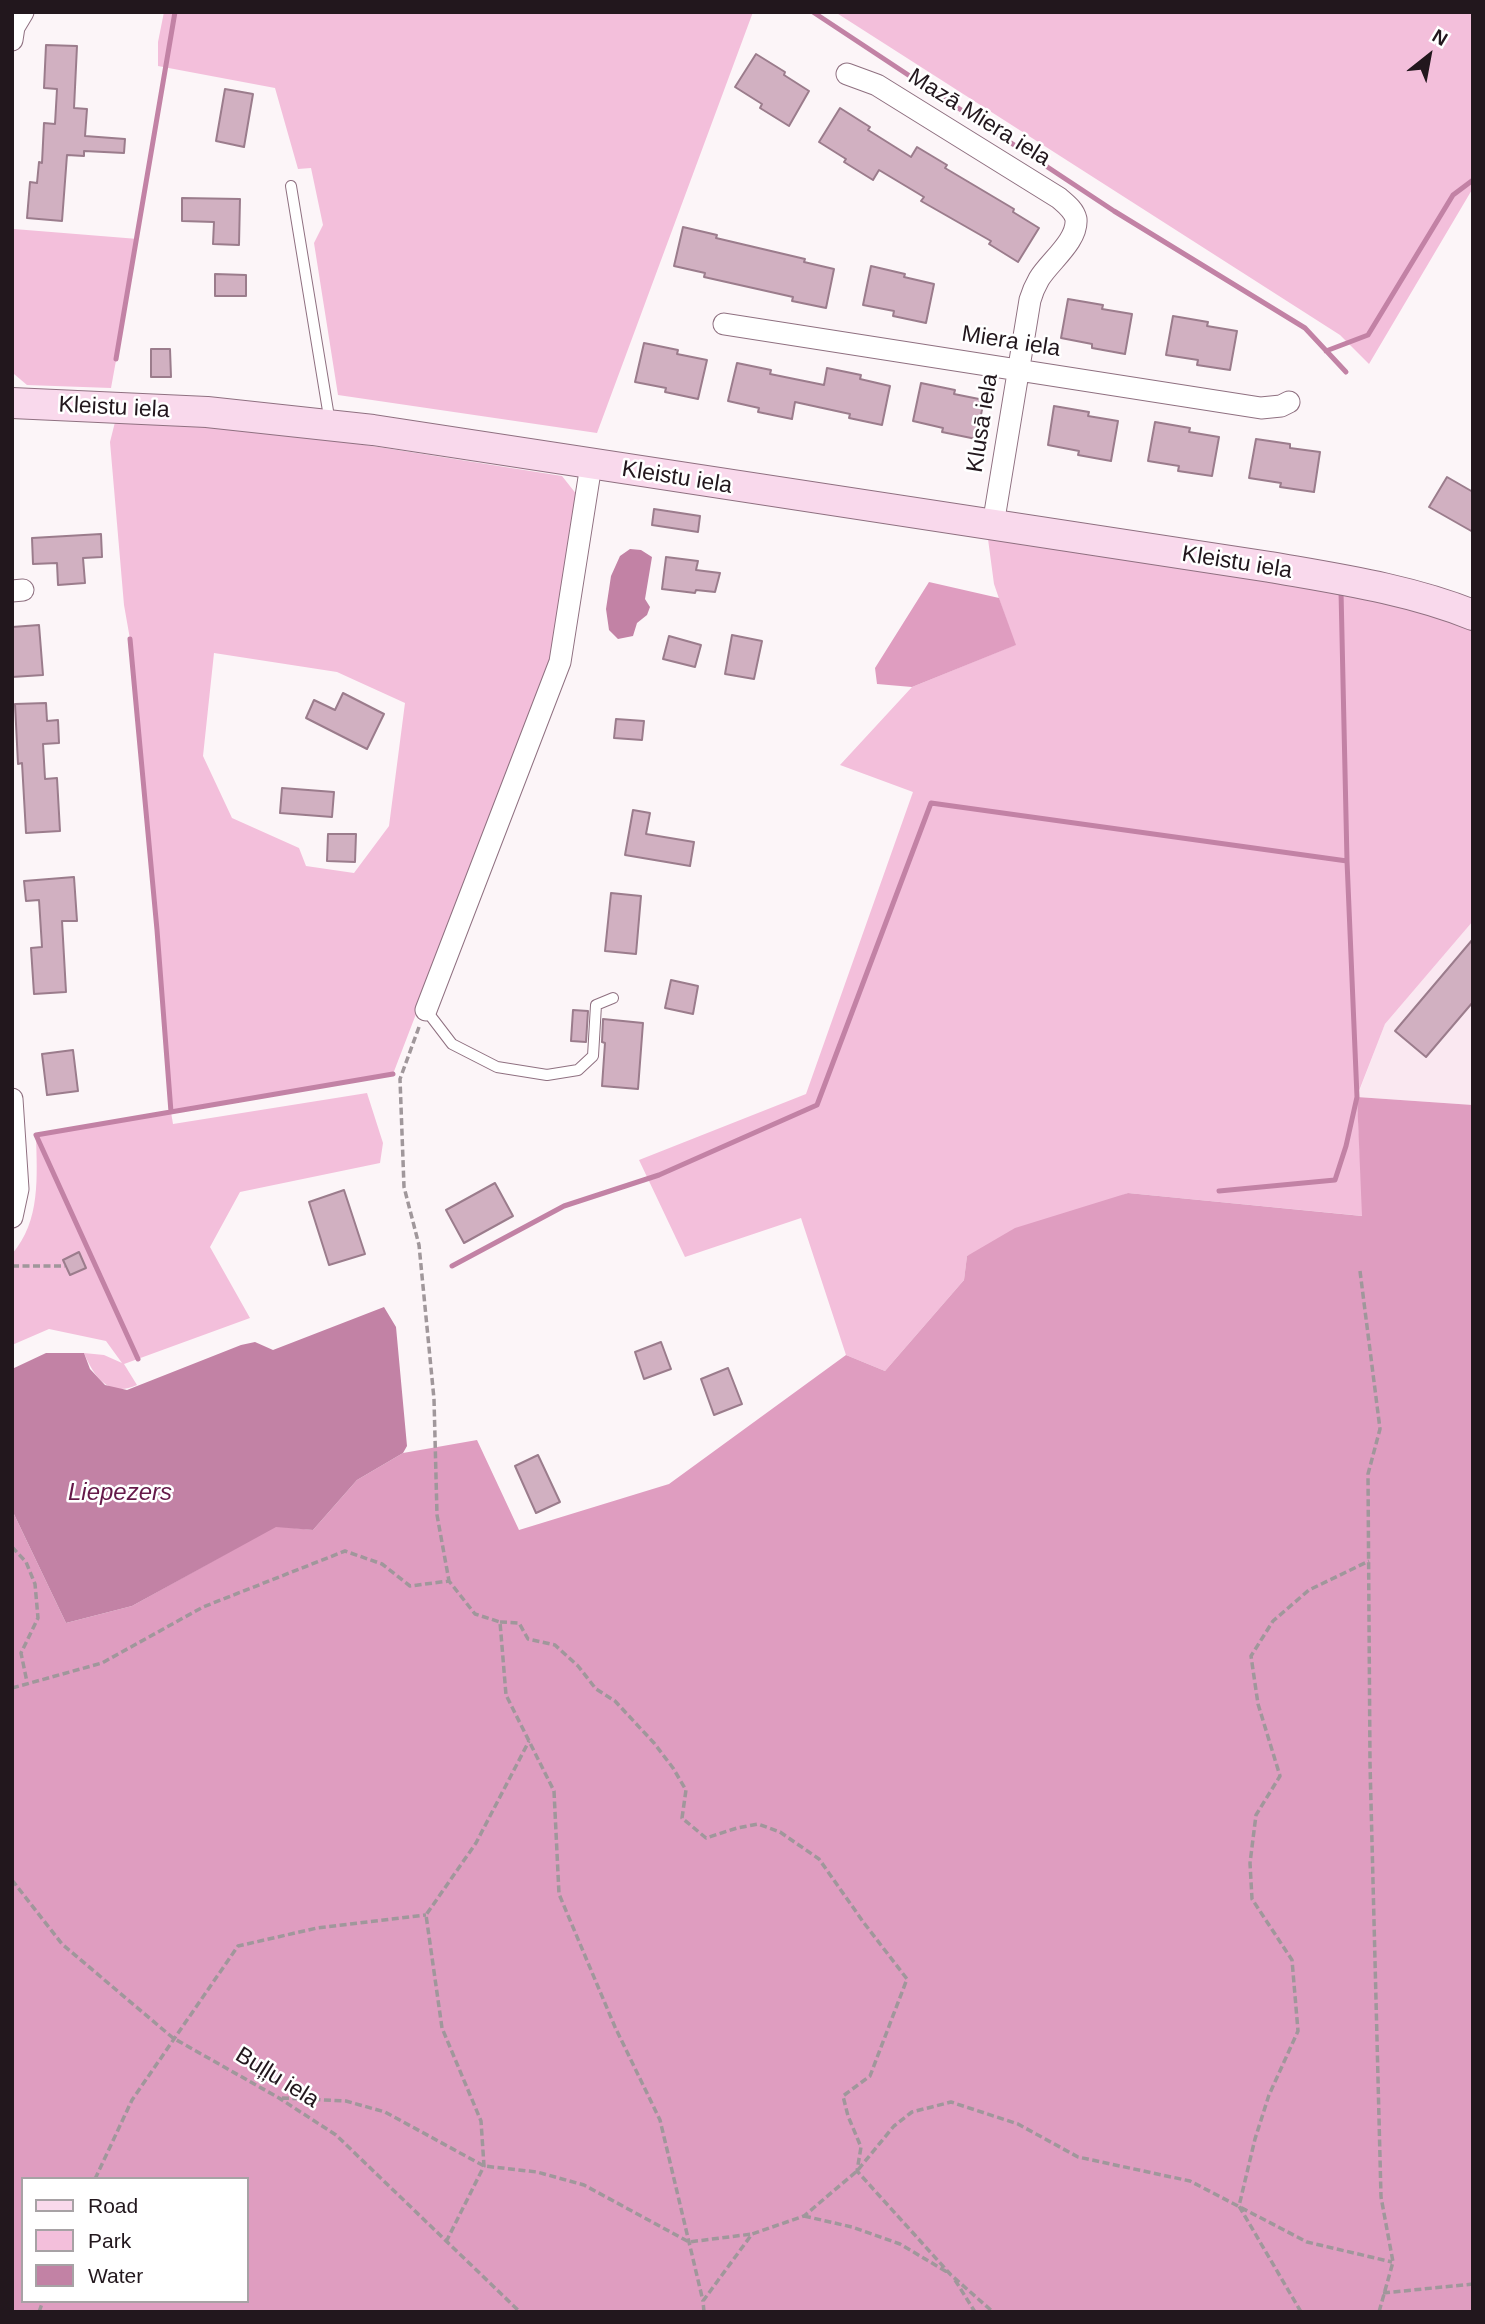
<!DOCTYPE html>
<html>
<head>
<meta charset="utf-8">
<style>
	body { margin:0 }
	#map { position:relative; width:1485px; height:2324px; overflow:hidden; background:#fcf5f8; font-family:Arial,sans-serif }
	canvas { display:block }
	.frame { position:absolute; inset:0; border:14px solid #22171d; pointer-events:none }
	.legend { position:absolute; left:21px; top:2177px; width:228px; height:126px; box-sizing:border-box; background:#fff; border:2px solid #a7a2a5; margin:0; padding:9px 12px; list-style:none; font-size:21px; color:#22171d }
	.legend li { display:flex; align-items:center; gap:14px; height:35px }
	.legend b { width:35px; border:2px solid #a7a2a5 }
	.north { position:absolute; left:1394px; top:21px; width:70px; height:70px; -webkit-text-stroke:5px #fff; paint-order:stroke; rotate:31deg; font-size:19px; font-weight:700; line-height:28px; text-align:center; color:#22171d }
	.north::after { content:''; display:block; margin:auto; width:24px; height:32px; background:#22171d; clip-path:polygon(50% 0,100% 100%,50% 72%,0 100%) }
</style>
</head>
<body>
<div id="map">
<canvas width="1485" height="2324"></canvas>
<div class="frame"></div>
<ul class="legend">
<li><b style="height:9px;background:#f9d9ec"></b>Road</li>
<li><b style="height:19px;background:#f3bfdb"></b>Park</li>
<li><b style="height:19px;background:#c282a5"></b>Water</li>
</ul>
<div class="north">N</div>
</div>
<script>
const context = document.querySelector('canvas').getContext('2d');
context.lineJoin = 'round';
function paint(path, color) { context.fillStyle = color; context.fill(path, 'evenodd'); }
function strokePath(path, color, width, dash) { context.strokeStyle = color; context.lineWidth = width; context.lineCap = dash ? 'butt' : 'round'; context.setLineDash(dash || []); context.stroke(path); }
function drawText(font, color, halo, rows, align = 'center') {
  context.font = font + ' Arial,sans-serif'; context.lineWidth = 5; context.setLineDash([]); context.textBaseline = 'middle'; context.strokeStyle = halo; context.fillStyle = color; for (const [text, x, y, turn = 0] of rows) {
    context.save(); context.translate(x, y); context.rotate((+turn || 0) * Math.PI / 180); context.textAlign = isNaN(turn) ? turn : align; if (halo) context.strokeText(text, 0, 0); context.fillText(text, 0, 0); context.restore();
  }
}
paint(new Path2D(`
	M 1473,921 L 1473,1105 L 1357,1097 L 1385,1024 Z`), '#fae8f1');
paint(new Path2D(`
	M 164,12 L 753,12 L 597,433 L 338,395 L 314,243 L 323,225 L 311,168 L 298,169 L 275,88 L 158,66 L 158,42 Z
	M 835,12 L 1473,12 L 1473,188 L 1369,364 L 1340,335 Z
	M 14,229 L 138,239 L 111,388 L 27,385 L 14,374 Z
	M 116,418 L 347,442 L 562,476 L 577,495 L 551,662 L 393,1074 L 171,1112 L 173,1124 L 367,1093 L 383,1143 L 380,1163 L 240,1192 L 210,1247 L 250,1318 L 124,1364 L 137,1385 C 109,1398 94,1377 84,1353 L 104,1355 L 122,1363 L 106,1341 L 49,1329 L 12,1345 L 12,1254 C 41,1221 37,1176 36,1135 L 171,1111 L 157,930 L 130,639 L 124,605 L 110,442 ZM 214,653 L 337,672 L 405,703 L 389,826 L 354,873 L 306,866 L 299,848 L 232,818 L 203,756 Z
	M 988,539 L 1341,591 L 1405,608 L 1473,629 L 1473,921 L 1385,1024 L 1357,1096 L 1363,1216 L 1128,1193 L 967,1256 L 964,1280 L 885,1371 L 846,1355 L 801,1218 L 685,1257 L 639,1160 L 806,1094 L 913,792 L 840,765 L 912,687 L 1015,645 L 994,584 Z`), '#f3bfdb');
paint(new Path2D(`
	M 929,582 L 999,598 L 1016,645 L 912,687 L 877,684 L 875,668 Z
	M 1357,1097 L 1473,1105 L 1473,2312 L 12,2312 L 12,1510 L 66,1623 L 132,1606 L 276,1526 L 313,1530 L 357,1480 L 403,1453 L 477,1440 L 519,1530 L 669,1484 L 846,1355 L 885,1371 L 964,1280 L 967,1256 L 1015,1228 L 1128,1193 L 1362,1216 ZM 23,2179 L 247,2179 L 247,2301 L 23,2301 Z`), '#df9dc0');
paint(new Path2D(`
	M 630,549 L 641,550 L 652,557 L 645,599 L 650,607 L 647,615 L 637,623 L 633,636 L 618,639 L 609,630 L 606,609 L 611,576 L 620,556 Z
	M 384,1307 L 396,1327 L 407,1446 L 403,1453 L 357,1480 L 313,1530 L 276,1527 L 132,1606 L 66,1623 L 12,1510 L 12,1369 L 46,1353 L 84,1353 L 90,1369 L 105,1385 L 127,1390 L 241,1345 L 255,1342 L 273,1350 Z`), '#c282a5');
strokePath(new Path2D(`
	M 813,12 L 1114,211 L 1305,328 L 1346,372
	M 1326,351 L 1368,335 L 1453,195 L 1473,180
	M 116,359 L 175,12
	M 130,639 L 157,930 L 171,1112
	M 1219,1191 L 1335,1180 L 1346,1146 L 1357,1097 L 1347,861 L 1341,591
	M 452,1266 L 564,1206 L 659,1175 L 817,1105 L 931,803 L 1347,861
	M 138,1359 L 36,1135 L 393,1074`), '#c282a5', 5);
const building = new Path2D(`
	M 46,45 L 77,46 L 74,108 L 87,109 L 85,136 L 125,139 L 124,153 L 84,151 L 84,156 L 67,155 L 62,221 L 27,218 L 30,182 L 37,183 L 39,162 L 42,163 L 44,123 L 55,124 L 57,89 L 44,88 Z
	M 756,54 L 785,72 L 784,75 L 809,91 L 789,126 L 760,108 L 762,104 L 735,87 Z
	M 225,89 L 253,94 L 244,147 L 216,141 Z
	M 840,108 L 870,127 L 868,130 L 911,157 L 917,147 L 947,165 L 945,168 L 1014,209 L 1013,212 L 1039,228 L 1018,262 L 989,244 L 991,241 L 921,201 L 924,197 L 879,170 L 873,180 L 844,162 L 846,159 L 819,142 Z
	M 182,198 L 240,199 L 239,245 L 213,244 L 214,222 L 182,221 Z
	M 683,227 L 717,235 L 716,238 L 805,259 L 804,262 L 834,269 L 826,308 L 792,301 L 793,297 L 704,277 L 705,273 L 674,266 Z
	M 871,266 L 905,274 L 904,277 L 934,284 L 926,323 L 893,316 L 894,311 L 863,305 Z
	M 215,274 L 246,275 L 246,296 L 215,296 Z
	M 1068,299 L 1103,305 L 1102,309 L 1132,314 L 1125,354 L 1092,348 L 1092,344 L 1061,338 Z
	M 1173,316 L 1208,322 L 1207,326 L 1237,331 L 1230,370 L 1197,365 L 1198,360 L 1166,355 Z
	M 644,343 L 678,350 L 677,354 L 707,360 L 698,399 L 665,392 L 666,388 L 635,382 Z
	M 151,349 L 170,349 L 171,377 L 151,377 Z
	M 737,363 L 771,370 L 770,374 L 824,385 L 827,368 L 861,375 L 860,379 L 890,386 L 882,425 L 849,418 L 850,414 L 795,402 L 792,419 L 758,412 L 759,408 L 728,401 Z
	M 921,383 L 955,390 L 954,394 L 984,400 L 976,439 L 942,432 L 943,428 L 913,421 Z
	M 1054,406 L 1089,412 L 1088,416 L 1118,421 L 1111,461 L 1078,455 L 1079,451 L 1048,445 Z
	M 1155,422 L 1190,428 L 1189,432 L 1219,437 L 1212,476 L 1178,471 L 1179,466 L 1148,461 Z
	M 1256,439 L 1290,444 L 1290,448 L 1320,452 L 1314,492 L 1280,487 L 1281,483 L 1249,478 Z
	M 1447,477 L 1473,492 L 1473,532 L 1429,507 Z
	M 654,509 L 700,516 L 698,532 L 652,525 Z
	M 101,534 L 102,557 L 83,558 L 85,583 L 58,585 L 57,563 L 33,564 L 32,538 Z
	M 666,557 L 698,561 L 696,570 L 720,573 L 715,592 L 696,590 L 695,593 L 662,589 Z
	M 39,625 L 43,675 L 12,677 L 12,627 Z
	M 732,635 L 762,641 L 754,679 L 725,674 Z
	M 669,636 L 701,645 L 695,667 L 663,659 Z
	M 343,693 L 384,714 L 367,749 L 306,718 L 314,700 L 335,710 Z
	M 46,703 L 47,721 L 58,720 L 59,743 L 43,744 L 45,779 L 57,778 L 60,831 L 26,833 L 22,763 L 18,764 L 15,704 Z
	M 616,719 L 644,721 L 642,740 L 614,738 Z
	M 282,788 L 334,792 L 332,817 L 280,813 Z
	M 633,810 L 650,813 L 646,834 L 694,842 L 690,866 L 625,855 Z
	M 328,834 L 356,834 L 355,862 L 327,861 Z
	M 74,877 L 77,921 L 62,921 L 66,992 L 34,994 L 31,948 L 42,947 L 39,900 L 26,901 L 24,881 Z
	M 611,893 L 641,896 L 636,954 L 605,951 Z
	M 1473,939 L 1473,1002 L 1426,1057 L 1395,1031 Z
	M 671,980 L 698,986 L 693,1014 L 665,1008 Z
	M 573,1010 L 588,1011 L 586,1042 L 571,1041 Z
	M 603,1019 L 643,1023 L 638,1089 L 602,1086 L 605,1043 L 602,1042 Z
	M 73,1050 L 78,1091 L 47,1095 L 42,1054 Z
	M 495,1183 L 513,1216 L 464,1243 L 446,1210 Z
	M 344,1190 L 365,1254 L 329,1265 L 309,1202 Z
	M 79,1252 L 86,1268 L 70,1275 L 63,1260 Z
	M 661,1342 L 671,1369 L 644,1379 L 635,1352 Z
	M 728,1368 L 742,1404 L 714,1415 L 701,1379 Z
	M 538,1455 L 560,1502 L 536,1513 L 515,1466 Z`);
paint(building, '#d1b0c1');
strokePath(building, '#9b7c8c', 2);
const lane = new Path2D(`
	M 291,186 L 330,423
	M 426,1010 L 452,1044 L 497,1067 L 547,1075 L 578,1070 L 593,1056 L 596,1005 L 613,998`);
const street = new Path2D(`
	M 12,40 L 14,27 L 23,12
	M 847,74 L 877,85 L 1059,198 C 1066,204 1074,210 1076,219 C 1078,241 1049,262 1039,279 C 1035,286 1032,293 1030,300 L 993,525
	M 724,324 L 1261,408 L 1281,406 L 1289,402
	M 12,591 L 23,590
	M 426,1010 L 560,662 L 591,465
	M 12,1099 L 18,1189 L 12,1217`);
const secondary = new Path2D(`
	M 12,403 L 207,412 L 373,430 L 1270,567 C 1338,579 1408,589 1473,615`);
strokePath(lane, '#8f7080', 12);
strokePath(street, '#8f7080', 23);
strokePath(secondary, '#8f7080', 32);
strokePath(new Path2D(`
	M 419,1027 L 400,1079 L 404,1187 L 419,1245 L 434,1399 L 437,1515 L 449,1581
	M 12,1266 L 65,1266
	M 1360,1271 L 1380,1429 L 1368,1474 L 1370,1763 L 1381,2197 L 1393,2262 L 1379,2312
	M 12,1547 L 26,1562 L 35,1584 L 38,1618 L 21,1653 L 27,1682
	M 500,1622 L 519,1623 L 528,1639 L 555,1645 L 578,1666 L 596,1689 L 615,1701 L 654,1743 L 673,1768 L 686,1790 L 682,1818 L 706,1838 L 737,1828 L 758,1824 L 780,1832 L 819,1859 L 864,1923 L 907,1979 L 870,2076 L 843,2096 L 848,2116 L 861,2147 L 857,2171 L 951,2275 L 993,2312
	M 12,1688 L 102,1663 L 203,1607 L 345,1551 L 382,1564 L 410,1586 L 449,1581 L 475,1614 L 500,1622 L 506,1695 L 554,1791 L 559,1894 L 615,2027 L 660,2120 L 703,2301
	M 12,1880 L 62,1944 L 173,2038 L 279,2098 L 336,2135 L 520,2312
	M 282,2098 L 346,2101 L 385,2112 L 484,2166 L 537,2172 L 584,2185 L 689,2242 L 752,2234
	M 95,2179 L 132,2100 L 238,1946 L 317,1928 L 426,1915
	M 804,2216 L 852,2227 L 900,2244 L 947,2272
	M 446,2242 L 484,2166 L 481,2121 L 442,2028 L 426,1915 L 476,1843 L 529,1741
	M 955,2280 L 975,2312
	M 1383,2293 L 1473,2284
	M 39,2312 L 43,2301
	M 704,2312 L 703,2301 L 752,2234 L 804,2216 L 857,2171 L 894,2126 L 912,2112 L 951,2102 L 1018,2124 L 1078,2157 L 1190,2181 L 1307,2242 L 1392,2262
	M 1301,2312 L 1239,2206 L 1255,2139 L 1269,2095 L 1298,2031 L 1292,1960 L 1252,1899 L 1250,1863 L 1256,1815 L 1280,1776 L 1258,1704 L 1251,1656 L 1273,1621 L 1309,1590 L 1369,1561`), '#a0979b', 3.5, [7, 3.5]);
strokePath(lane, '#fff', 10);
strokePath(street, '#fff', 21);
strokePath(secondary, '#f9d9ec', 30);
drawText('23px', '#22171d', '#fff', [
	["Mazā Miera iela",979,118,32],
	["Miera iela",1011,342,9],
	["Kleistu iela",114,408,3],
	["Klusā iela",983,423,-81],
	["Kleistu iela",677,478,9],
	["Kleistu iela",1237,563,9],
	["Buļļu iela",277,2078,32]
]);
drawText('italic 24px', '#651949', '#fff', [
	["Liepezers",120,1493]
]);
</script>
</body>
</html>
